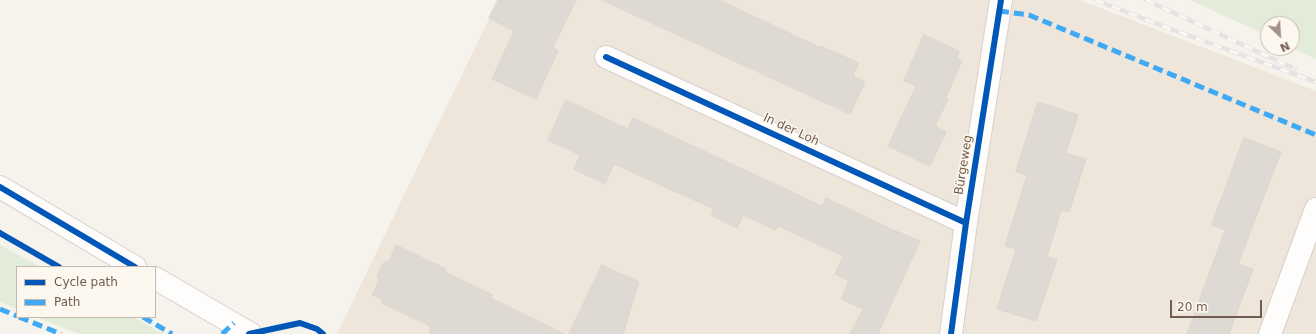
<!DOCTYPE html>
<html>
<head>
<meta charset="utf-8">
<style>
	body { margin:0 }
	#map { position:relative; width:1316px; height:334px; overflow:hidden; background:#f6f3ed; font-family:"DejaVu Sans",sans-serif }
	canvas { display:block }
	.legend { position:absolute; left:16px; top:266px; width:140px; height:52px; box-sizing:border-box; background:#fdf8ef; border:1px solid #c5baaf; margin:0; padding:5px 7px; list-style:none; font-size:12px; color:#725c4f }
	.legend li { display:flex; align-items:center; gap:8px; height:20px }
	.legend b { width:20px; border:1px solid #c5baaf }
	.north { position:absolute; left:1260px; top:16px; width:40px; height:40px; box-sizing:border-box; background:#fdf8ef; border:1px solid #c5baaf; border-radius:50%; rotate:155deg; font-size:11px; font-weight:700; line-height:16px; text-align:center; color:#725c4f }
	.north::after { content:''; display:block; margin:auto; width:14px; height:18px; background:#a09186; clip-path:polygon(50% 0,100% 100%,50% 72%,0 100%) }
	.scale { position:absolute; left:1170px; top:300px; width:92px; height:18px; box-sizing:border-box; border:2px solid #725c4f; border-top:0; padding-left:5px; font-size:12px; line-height:14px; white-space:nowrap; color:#725c4f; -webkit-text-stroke:3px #fdf8ef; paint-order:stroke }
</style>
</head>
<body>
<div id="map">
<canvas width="1316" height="334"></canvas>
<ul class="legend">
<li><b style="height:5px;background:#0057b8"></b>Cycle path</li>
<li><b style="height:5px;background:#3fa9f5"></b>Path</li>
</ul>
<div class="north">N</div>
<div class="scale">20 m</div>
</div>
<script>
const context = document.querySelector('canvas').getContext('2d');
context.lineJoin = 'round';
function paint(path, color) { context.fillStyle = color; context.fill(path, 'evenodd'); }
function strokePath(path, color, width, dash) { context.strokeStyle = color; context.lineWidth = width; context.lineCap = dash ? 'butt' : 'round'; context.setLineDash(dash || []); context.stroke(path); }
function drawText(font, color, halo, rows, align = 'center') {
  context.font = font + ' "DejaVu Sans",sans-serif'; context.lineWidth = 3; context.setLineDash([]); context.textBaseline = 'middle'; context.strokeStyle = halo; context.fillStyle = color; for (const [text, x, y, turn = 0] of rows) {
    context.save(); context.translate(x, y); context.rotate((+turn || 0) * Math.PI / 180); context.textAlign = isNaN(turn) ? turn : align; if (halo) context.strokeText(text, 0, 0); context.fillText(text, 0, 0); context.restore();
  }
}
paint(new Path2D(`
	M 498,0 L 1080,0 L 1316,91 L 1316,334 L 337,334 Z`), '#eee6db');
paint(new Path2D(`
	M 1190,0 L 1316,0 L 1316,59 L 1292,48 L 1292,24 L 1268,24 L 1268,36 Z
	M 0,245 L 41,267 L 17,267 L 17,309 L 0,302 Z
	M 36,317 L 133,317 L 164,334 L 79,334 Z`), '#e3ecd9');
const building = new Path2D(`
	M 498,0 L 576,0 L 553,48 L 558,51 L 536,99 L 492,79 L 514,31 L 489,18 Z
	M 602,0 L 719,0 L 819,47 L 820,46 L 859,63 L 853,76 L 865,82 L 850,114 Z
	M 924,35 L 959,51 L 957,58 L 962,61 L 946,97 L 948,99 L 935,126 L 946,132 L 930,166 L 888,146 L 916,86 L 904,81 Z
	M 566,100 L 628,129 L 633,118 L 822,206 L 826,198 L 891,229 L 920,241 L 878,334 L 850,334 L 863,309 L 841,299 L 849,281 L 835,274 L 843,256 L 778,226 L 776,230 L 743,215 L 737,228 L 711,215 L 714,209 L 614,164 L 605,184 L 574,169 L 580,155 L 548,140 Z
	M 1038,102 L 1078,115 L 1066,153 L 1086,159 L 1069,212 L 1061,210 L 1047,257 L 1057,260 L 1036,321 L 997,309 L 1016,249 L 1005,246 L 1027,175 L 1016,172 Z
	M 1244,138 L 1281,152 L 1238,264 L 1253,269 L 1229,334 L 1187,334 L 1225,230 L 1212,225 Z
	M 396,245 L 446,269 L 445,272 L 493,295 L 491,298 L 564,334 L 430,334 L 430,326 L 382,303 L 382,299 L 372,295 L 379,280 L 377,276 L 384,262 L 389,261 Z
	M 602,265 L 639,282 L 623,334 L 569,334 Z`);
paint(building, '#dfd9d3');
strokePath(building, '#ded6cf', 1);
const minor = new Path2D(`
	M 606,57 L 966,223
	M 951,334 L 966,223 L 1001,0
	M 1270,334 L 1316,209`);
const tertiary = new Path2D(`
	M 0,187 L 135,267
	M 155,278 L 251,334`);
strokePath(minor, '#d5d0cb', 24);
strokePath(tertiary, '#d5d0cb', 24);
strokePath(minor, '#fefdfc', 22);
strokePath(tertiary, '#fefdfc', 22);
const rail = new Path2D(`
	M 1095,0 L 1168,28 L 1316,82
	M 1146,0 L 1295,69`);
strokePath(rail, '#e5e3e4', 4.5);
strokePath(rail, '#fdf8ef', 3, [9]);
strokePath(new Path2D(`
	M 999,11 L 1029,15 L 1316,135
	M 0,309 L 17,316
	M 19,317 L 61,334
	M 143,317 L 172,334
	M 222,334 L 234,323`), '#3fa9f5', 5, [10, 5]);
strokePath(new Path2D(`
	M 606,57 L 966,223
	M 0,187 L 135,267
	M 0,233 L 59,267
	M 249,334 L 300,323 L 317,329 L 323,334
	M 951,334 L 966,223 L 1001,0`), '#0057b8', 6);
drawText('12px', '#725c4f', '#fdf8ef', [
	["In der Loh",791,130,25],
	["Bürgeweg",964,165,-81]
]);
</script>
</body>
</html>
